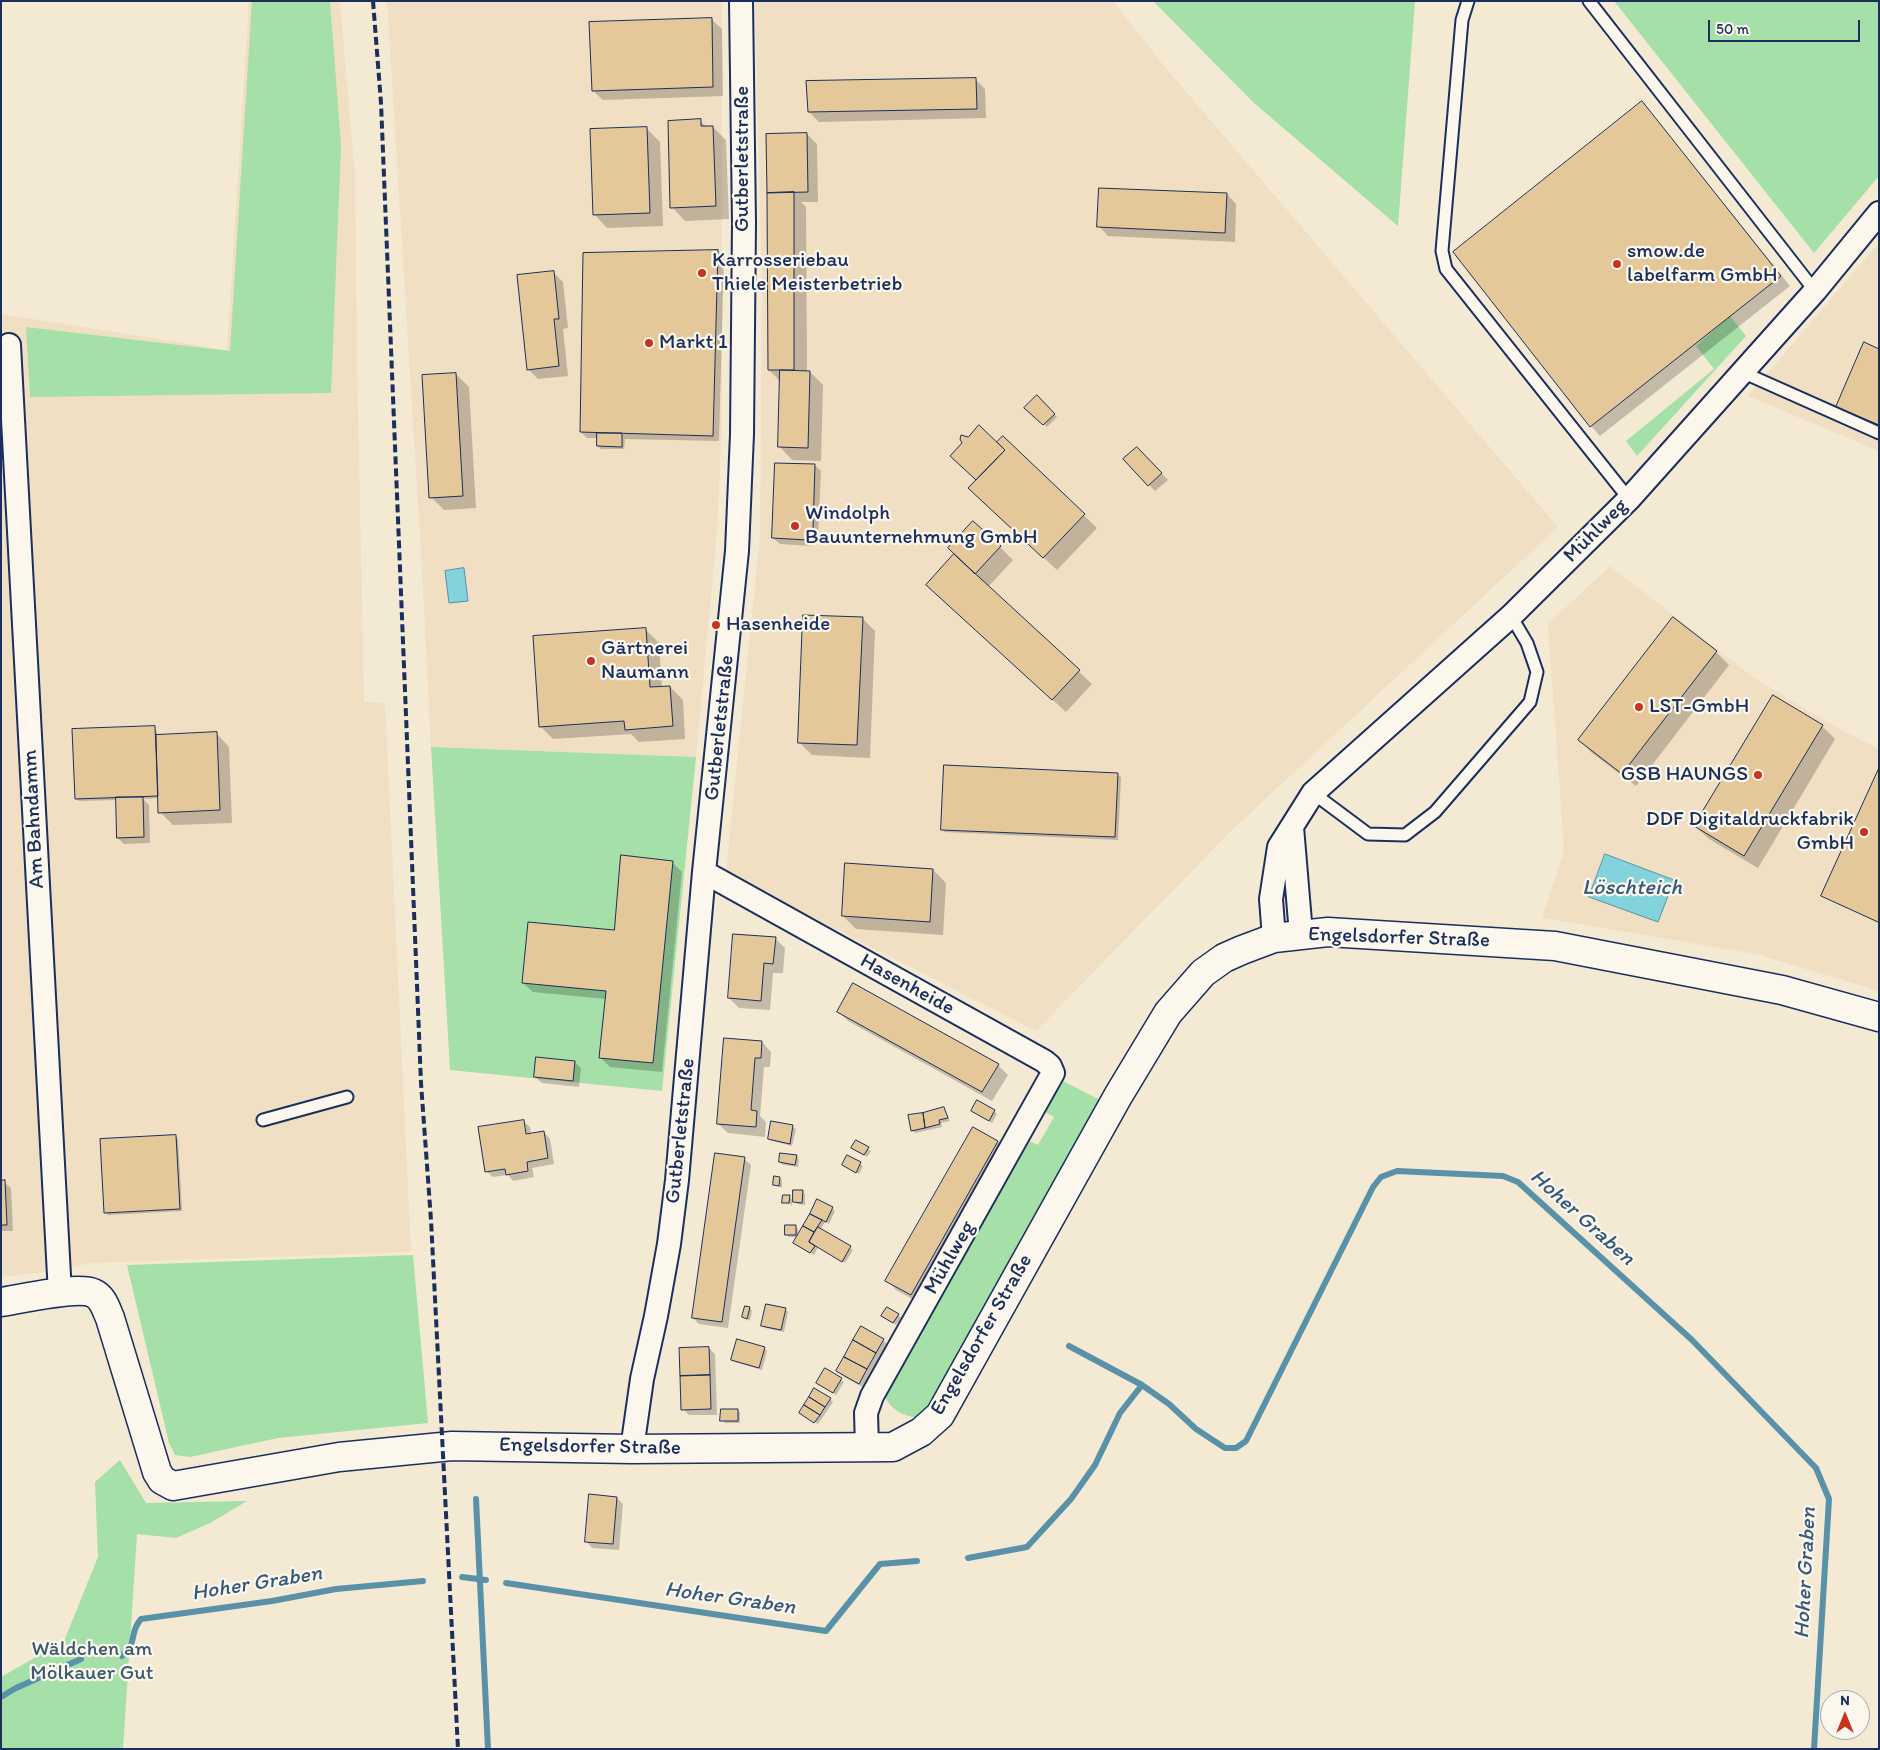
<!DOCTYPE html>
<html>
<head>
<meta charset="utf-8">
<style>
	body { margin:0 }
	#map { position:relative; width:1880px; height:1750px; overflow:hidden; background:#f4e9d3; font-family:Itim,sans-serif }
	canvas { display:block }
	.frame { position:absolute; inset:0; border:2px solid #1b2f5e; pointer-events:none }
	.north { position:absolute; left:1820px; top:1690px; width:50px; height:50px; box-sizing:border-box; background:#fbf7ec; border:1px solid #a1a7b3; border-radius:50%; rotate:0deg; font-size:14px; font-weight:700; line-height:20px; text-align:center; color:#1b2f5e }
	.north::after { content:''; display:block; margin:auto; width:18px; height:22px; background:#c8321e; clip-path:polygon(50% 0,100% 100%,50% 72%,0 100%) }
	.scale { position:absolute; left:1708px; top:20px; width:152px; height:22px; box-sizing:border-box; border:2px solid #1b2f5e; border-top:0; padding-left:6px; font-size:15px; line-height:18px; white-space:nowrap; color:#1b2f5e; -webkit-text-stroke:4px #fbf7ec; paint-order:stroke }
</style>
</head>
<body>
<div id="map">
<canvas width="1880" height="1750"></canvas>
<div class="frame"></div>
<div class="north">N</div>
<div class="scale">50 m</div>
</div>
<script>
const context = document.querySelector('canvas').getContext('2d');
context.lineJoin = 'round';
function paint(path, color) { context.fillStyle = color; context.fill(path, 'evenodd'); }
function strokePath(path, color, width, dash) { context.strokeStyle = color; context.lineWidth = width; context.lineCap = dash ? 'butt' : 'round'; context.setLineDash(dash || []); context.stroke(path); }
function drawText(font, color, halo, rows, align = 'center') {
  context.font = font + ' Itim,sans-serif'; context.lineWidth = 4.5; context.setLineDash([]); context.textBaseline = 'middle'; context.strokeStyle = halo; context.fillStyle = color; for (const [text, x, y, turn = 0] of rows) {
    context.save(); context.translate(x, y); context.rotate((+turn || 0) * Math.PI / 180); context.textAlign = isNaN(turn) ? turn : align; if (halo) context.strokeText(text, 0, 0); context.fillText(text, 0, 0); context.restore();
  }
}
paint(new Path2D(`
	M 249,1 L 340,1 L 355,176 L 357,359 L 364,702 L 385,703 L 411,1252 L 92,1263 L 44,1272 L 1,1277 L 1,314 L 227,350 Z
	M 387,1 L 722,1 L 722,423 L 717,532 L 696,757 L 431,747 L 421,552 Z
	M 755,1 L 1113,1 L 1164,66 L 1558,527 L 1233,829 L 1036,1031 L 726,873 L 760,536 L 762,295 Z
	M 1879,243 L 1879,451 L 1748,396 Z
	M 1610,566 L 1753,677 L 1841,730 L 1879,749 L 1879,991 L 1756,954 L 1542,918 L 1564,850 L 1548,624 Z`), '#f0dfc2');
paint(new Path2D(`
	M 252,1 L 330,1 L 341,145 L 331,393 L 30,397 L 26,327 L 230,351 Z
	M 1153,1 L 1415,1 L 1398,226 L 1254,103 Z
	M 1614,1 L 1879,1 L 1879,176 L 1814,253 Z
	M 1730,316 L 1746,336 L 1637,456 L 1626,441 L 1714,369 L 1696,346 Z
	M 431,747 L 696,757 L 662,1091 L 450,1070 Z
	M 1061,1080 L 1102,1101 L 930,1405 L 918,1417 C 903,1417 890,1409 884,1395 L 1027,1140 L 1038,1145 L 1054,1117 L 1043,1111 Z
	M 413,1255 L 428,1423 L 278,1438 L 190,1457 L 175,1455 L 169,1443 L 127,1265 Z
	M 120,1460 L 146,1503 L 247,1501 L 210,1523 L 176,1538 L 137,1534 L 123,1749 L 1,1749 L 1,1677 L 64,1641 L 98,1557 L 95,1482 Z`), '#a4e0a7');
const water = new Path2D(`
	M 464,568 L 468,601 L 449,603 L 445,571 Z
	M 1605,854 L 1674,880 L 1658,922 L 1589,897 Z`);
paint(water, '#82d3db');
strokePath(water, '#5991a9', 1);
paint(new Path2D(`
	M 712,20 L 722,29 L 723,96 L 603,100 L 593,91 Z
	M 975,79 L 985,89 L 986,118 L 819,122 L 809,112 Z
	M 1651,113 L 1790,286 L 1600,436 L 1591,426 Z
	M 700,121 L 707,127 L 713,127 L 726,140 L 729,219 L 685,221 L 672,207 Z
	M 647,129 L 660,142 L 663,226 L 607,228 L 594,214 Z
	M 807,134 L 817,144 L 818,202 L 801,202 L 806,207 L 807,372 L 810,372 L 823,385 L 821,461 L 792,460 L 779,446 L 781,382 L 769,370 L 768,193 Z
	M 1227,194 L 1236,204 L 1235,242 L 1108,236 L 1099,226 Z
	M 718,251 L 724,257 L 719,441 L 625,439 L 624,449 L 601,449 L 598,446 L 598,438 L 587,438 L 581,432 ZM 599,432 L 623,432 L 623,435 L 599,434 Z
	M 553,272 L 563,282 L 568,328 L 563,329 L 568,376 L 538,379 L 528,369 Z
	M 1879,350 L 1879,432 L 1851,419 L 1837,406 Z
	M 456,374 L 469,387 L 476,508 L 444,510 L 431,497 Z
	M 1037,397 L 1057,417 L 1047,427 L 1026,408 Z
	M 1003,438 L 1097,528 L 1057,570 L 983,501 L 964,443 L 997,444 Z
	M 1137,448 L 1168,480 L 1155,491 L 1125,459 Z
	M 815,465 L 821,471 L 818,535 L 813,535 L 812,546 L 780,544 L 773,538 Z
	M 1000,547 L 1013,560 L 988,587 L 1092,684 L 1066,712 L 927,585 L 955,554 Z
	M 862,618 L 875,631 L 870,758 L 812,755 L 799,742 Z
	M 1673,619 L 1716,652 L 1729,665 L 1636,786 L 1592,753 L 1579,740 Z
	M 646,630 L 659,643 L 662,688 L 670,687 L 683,700 L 685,739 L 639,742 L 631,734 L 553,739 L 540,726 Z
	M 1822,726 L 1835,739 L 1758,868 L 1709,839 L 1695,826 Z
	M 155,727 L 158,736 L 216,733 L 229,747 L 232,823 L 173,825 L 160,812 L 159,798 L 143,799 L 149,805 L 150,843 L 124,844 L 118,838 L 117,800 L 79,801 L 76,799 Z
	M 1879,771 L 1879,923 L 1822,896 Z
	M 1118,775 L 1121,777 L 1118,840 L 945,832 L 942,829 Z
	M 672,862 L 682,872 L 662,1072 L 610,1067 L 601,1058 L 606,999 L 533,992 L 523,983 L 615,932 Z
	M 933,870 L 946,883 L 943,935 L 856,929 L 843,916 Z
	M 775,938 L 785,948 L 783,973 L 773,973 L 770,1010 L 739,1008 L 729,998 Z
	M 838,1011 L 998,1065 L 1008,1075 L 992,1101 L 848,1021 Z
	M 762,1042 L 771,1052 L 770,1067 L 764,1067 L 760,1116 L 766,1122 L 765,1137 L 728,1133 L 718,1124 Z
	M 575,1062 L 581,1068 L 579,1087 L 542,1083 L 535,1077 Z
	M 944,1108 L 950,1121 L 941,1123 L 942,1127 L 915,1133 L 912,1130 L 910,1116 Z
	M 972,1111 L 994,1111 L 997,1114 L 992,1123 Z
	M 523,1121 L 530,1127 L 531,1134 L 544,1132 L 550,1139 L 554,1164 L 532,1168 L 534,1177 L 513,1181 L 508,1175 L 493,1177 L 486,1171 Z
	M 772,1122 L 793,1127 L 796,1129 L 792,1146 L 772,1141 L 769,1139 Z
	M 973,1128 L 998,1142 L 1007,1152 L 921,1304 L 896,1290 L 887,1280 Z
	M 175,1136 L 178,1139 L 182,1211 L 108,1215 L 105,1212 Z
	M 856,1141 L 871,1151 L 867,1157 L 856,1150 Z
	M 796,1156 L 799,1159 L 798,1167 L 783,1165 L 780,1162 Z
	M 848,1156 L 863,1166 L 859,1174 L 843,1165 Z
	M 744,1159 L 751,1165 L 728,1328 L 699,1324 L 693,1318 Z
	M 780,1178 L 782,1181 L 782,1188 L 775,1185 Z
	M 1,1182 L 4,1182 L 11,1188 L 13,1231 L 1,1231 Z
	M 802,1191 L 805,1194 L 805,1205 L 797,1204 L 792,1200 L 792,1205 L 783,1202 L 789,1197 L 794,1201 Z
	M 832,1208 L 835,1211 L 829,1224 L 825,1222 L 820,1230 L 853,1250 L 845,1263 L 818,1247 L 814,1255 L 795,1243 Z
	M 795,1226 L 798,1229 L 798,1237 L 789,1237 L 786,1234 Z
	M 750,1308 L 752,1311 L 750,1321 L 743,1317 Z
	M 785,1309 L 788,1312 L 784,1332 L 765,1328 L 763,1325 Z
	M 898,1315 L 901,1318 L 896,1325 L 882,1316 Z
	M 883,1340 L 889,1346 L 866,1389 L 844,1377 L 837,1371 Z
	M 709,1348 L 715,1354 L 717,1415 L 689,1415 L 683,1409 Z
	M 764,1348 L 767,1351 L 762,1370 L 735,1362 L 732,1360 Z
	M 826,1370 L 844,1382 L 836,1395 L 820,1385 Z
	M 830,1399 L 833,1402 L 818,1424 L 803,1415 Z
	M 738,1410 L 740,1413 L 740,1423 L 725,1423 L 722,1420 Z
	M 617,1498 L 623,1504 L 619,1550 L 592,1548 L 586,1541 Z`), '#0003');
strokePath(new Path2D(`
	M 1069,1346 L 1142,1385
	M 476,1499 L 488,1749
	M 968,1558 L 1027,1547 L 1071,1499 L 1095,1465 L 1120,1413 L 1142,1385 L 1169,1404 L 1196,1429 L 1225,1448 L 1236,1448 L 1246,1441 L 1373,1187 L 1381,1177 L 1397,1171 L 1503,1176 L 1518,1182 L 1692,1340 L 1816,1468 L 1829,1499 L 1814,1749
	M 462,1577 L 486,1580
	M 506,1583 L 826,1631 L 880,1564 L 917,1561
	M 122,1656 C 139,1641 128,1634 141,1619 L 272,1601 L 336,1589 L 423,1581
	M 1,1697 L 16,1688 L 81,1659`), '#5991a9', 6);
const building = new Path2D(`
	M 712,18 L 713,87 L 592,91 L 589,22 Z
	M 976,78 L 977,109 L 808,112 L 806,81 Z
	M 1642,101 L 1781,276 L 1590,427 L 1453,252 Z
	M 701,119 L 701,126 L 713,126 L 716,206 L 670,208 L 668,121 Z
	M 647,127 L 650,213 L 593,215 L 590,129 Z
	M 807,133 L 808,192 L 767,193 L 766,134 Z
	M 1099,188 L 1227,193 L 1225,233 L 1097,227 Z
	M 794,192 L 794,370 L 768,370 L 767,193 Z
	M 718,250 L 713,436 L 580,432 L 583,253 Z
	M 554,271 L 559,319 L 554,319 L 559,366 L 527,370 L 517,275 Z
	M 1864,342 L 1879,349 L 1879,425 L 1836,407 Z
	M 780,370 L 810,371 L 808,448 L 778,447 Z
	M 456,373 L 463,496 L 429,498 L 422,375 Z
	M 1037,395 L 1055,414 L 1043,425 L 1024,408 Z
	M 979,425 L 1005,450 L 976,480 L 950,456 L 962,443 L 960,439 L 961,435 L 968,437 Z
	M 597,433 L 622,433 L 622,447 L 597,446 Z
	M 1003,436 L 1085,514 L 1043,558 L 968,488 L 1005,450 L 997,442 Z
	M 1137,447 L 1162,473 L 1148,486 L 1123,459 Z
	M 775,463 L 815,464 L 813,529 L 807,529 L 807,540 L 772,538 Z
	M 973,521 L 1001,546 L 975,574 L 948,548 Z
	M 954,554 L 1080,670 L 1052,700 L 926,585 Z
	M 803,615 L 863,617 L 857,745 L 798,743 Z
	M 1673,617 L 1717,651 L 1622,774 L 1578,740 Z
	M 646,628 L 650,687 L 670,686 L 673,726 L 625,730 L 624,721 L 539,727 L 533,636 Z
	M 1773,695 L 1823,725 L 1744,856 L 1694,826 Z
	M 155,726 L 158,796 L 75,799 L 72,729 Z
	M 217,732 L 220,810 L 158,813 L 156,735 Z
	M 944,765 L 1118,773 L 1115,837 L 941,830 Z
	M 1879,768 L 1879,921 L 1878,922 L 1821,896 Z
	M 116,797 L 143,797 L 144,837 L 117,838 Z
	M 621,855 L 673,861 L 653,1063 L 599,1058 L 606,991 L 522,983 L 528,922 L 614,930 Z
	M 845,863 L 933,869 L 930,922 L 842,916 Z
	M 733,934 L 776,937 L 773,964 L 764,963 L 761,1001 L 728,998 Z
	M 853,983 L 999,1064 L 982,1092 L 837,1012 Z
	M 724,1038 L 762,1041 L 761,1058 L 755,1058 L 751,1110 L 757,1111 L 756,1127 L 717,1124 Z
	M 536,1057 L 575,1061 L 573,1081 L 534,1077 Z
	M 977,1100 L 995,1110 L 989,1121 L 971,1111 Z
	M 944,1107 L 948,1118 L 939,1120 L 940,1124 L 925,1128 L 923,1113 Z
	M 923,1113 L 925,1128 L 911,1131 L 908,1115 Z
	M 524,1120 L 526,1134 L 544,1131 L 548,1158 L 527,1162 L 528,1171 L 506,1175 L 505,1169 L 485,1172 L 478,1127 Z
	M 771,1121 L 793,1125 L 790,1144 L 768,1139 Z
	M 973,1127 L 998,1141 L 911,1295 L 885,1281 Z
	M 176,1135 L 180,1209 L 104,1213 L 100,1139 Z
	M 856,1140 L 869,1147 L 864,1155 L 851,1148 Z
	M 715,1153 L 745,1157 L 722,1322 L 692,1318 Z
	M 780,1153 L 797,1155 L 795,1165 L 779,1162 Z
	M 847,1155 L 861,1162 L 856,1173 L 842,1165 Z
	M 774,1176 L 780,1177 L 779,1186 L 773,1185 Z
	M 5,1180 L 7,1225 L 1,1225 L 1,1181 Z
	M 793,1190 L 803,1190 L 802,1203 L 793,1202 Z
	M 783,1195 L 790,1195 L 789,1203 L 782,1203 Z
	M 817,1199 L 833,1207 L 826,1222 L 810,1214 Z
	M 810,1214 L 822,1220 L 814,1232 L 803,1226 Z
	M 785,1225 L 796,1225 L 796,1235 L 785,1235 Z
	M 803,1226 L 814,1232 L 809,1242 L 815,1246 L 810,1253 L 793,1243 Z
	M 818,1227 L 851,1246 L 842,1262 L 809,1242 Z
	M 766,1304 L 786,1308 L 781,1330 L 761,1326 Z
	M 745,1306 L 750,1307 L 747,1319 L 742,1317 Z
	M 887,1307 L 899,1314 L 893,1323 L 881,1316 Z
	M 861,1326 L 884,1339 L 876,1353 L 853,1340 Z
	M 737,1339 L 765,1347 L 759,1368 L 731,1360 Z
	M 853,1340 L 876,1353 L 867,1369 L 844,1357 Z
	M 709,1347 L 710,1375 L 680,1376 L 679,1348 Z
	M 844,1357 L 867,1369 L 859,1384 L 836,1371 Z
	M 825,1368 L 842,1378 L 833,1393 L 816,1383 Z
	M 710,1375 L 711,1409 L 681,1410 L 680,1376 Z
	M 814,1388 L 831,1398 L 825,1407 L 809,1397 Z
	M 809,1397 L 825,1407 L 820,1415 L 804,1405 Z
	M 804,1405 L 820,1415 L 814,1423 L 799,1413 Z
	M 721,1409 L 738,1409 L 738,1421 L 720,1421 Z
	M 589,1494 L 617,1497 L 613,1544 L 585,1542 Z`);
paint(building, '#e5c899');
strokePath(building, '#1b2f5e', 1);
const service = new Path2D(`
	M 1468,1 L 1462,20 L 1442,251 L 1446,269 L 1629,499
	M 1589,1 L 1815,291
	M 1742,372 L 1879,433
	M 1313,793 L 1368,834 L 1405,835 L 1435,812 L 1530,702 L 1537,672 L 1527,643 L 1511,616
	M 263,1120 L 347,1097`);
const minor = new Path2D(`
	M 9,345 L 60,1294
	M 1292,827 L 1301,934
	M 704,872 L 1044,1061 L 1050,1066 L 1053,1073 L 872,1396 L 866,1413 L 867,1447
	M 1274,938 L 1271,899 L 1279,847 L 1313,793 L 1511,616 L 1629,499 L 1815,291 L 1879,213
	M 632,1449 L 642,1379 L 656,1316 L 669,1244 L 677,1180 L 704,872 L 737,551 L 742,434 L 744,223 L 741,1`);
const secondary = new Path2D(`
	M 1,1302 C 20,1299 78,1286 93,1293 C 103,1297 106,1309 110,1318 L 157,1472 L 162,1480 L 173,1486 L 339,1457 L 452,1446 L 632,1449 L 893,1447 L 921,1432 L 940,1415 L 1118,1096 L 1168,1013 L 1203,973 L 1224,958 L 1242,950 L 1274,938 L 1328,932 L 1555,946 L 1782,990 L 1879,1017`);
strokePath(service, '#1b2f5e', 15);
strokePath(minor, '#1b2f5e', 26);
strokePath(secondary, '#1b2f5e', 31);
strokePath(service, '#fbf7ec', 11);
strokePath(minor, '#fbf7ec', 22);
strokePath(secondary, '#fbf7ec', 28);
strokePath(new Path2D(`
	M 373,1 L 381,103 L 421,1083 L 431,1220 L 458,1749`), '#1b2f5e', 4, [8, 4]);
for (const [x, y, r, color] of [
	[1617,264,5,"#c8321e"],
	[702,273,5,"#c8321e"],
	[649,343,5,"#c8321e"],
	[795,526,5,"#c8321e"],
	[716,625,5,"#c8321e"],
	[591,661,5,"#c8321e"],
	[1639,707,5,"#c8321e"],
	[1758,775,5,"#c8321e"],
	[1864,832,5,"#c8321e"]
]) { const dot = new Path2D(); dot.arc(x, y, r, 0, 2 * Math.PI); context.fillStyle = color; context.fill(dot); strokePath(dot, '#fbf7ec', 2); }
drawText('21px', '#1b2f5e', '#fbf7ec', [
	["Gutberletstraße",743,159,-90],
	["Mühlweg",1596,531,-45],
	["Gutberletstraße",720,728,-84],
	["Am Bahndamm",34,819,-93],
	["Engelsdorfer Straße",1399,938,2],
	["Hasenheide",907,985,29],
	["Gutberletstraße",681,1131,-84],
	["Mühlweg",950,1258,-60],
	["Engelsdorfer Straße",982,1335,-60],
	["Engelsdorfer Straße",590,1447,1]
]);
drawText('21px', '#1b2f5e', '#fbf7ec', [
	["smow.de",1627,252],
	["labelfarm GmbH",1627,276],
	["Karrosseriebau",712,261],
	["Thiele Meisterbetrieb",712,285],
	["Markt 1",659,343],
	["Windolph",805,514],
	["Bauunternehmung GmbH",805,538],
	["Hasenheide",726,625],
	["Gärtnerei",601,649],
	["Naumann",601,673],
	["LST-GmbH",1649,707],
	["GSB HAUNGS",1748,775,"right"],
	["DDF Digitaldruckfabrik",1854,820,"right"],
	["GmbH",1854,844,"right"]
], 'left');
drawText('21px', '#3d5b70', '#fbf7ec', [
	["Wäldchen am",92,1650],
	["Mölkauer Gut",92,1674]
]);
drawText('italic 22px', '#35587d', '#fbf7ec', [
	["Löschteich",1632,888],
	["Hoher Graben",1582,1218,42],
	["Hoher Graben",1806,1573,-87],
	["Hoher Graben",257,1584,-9],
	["Hoher Graben",730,1599,8]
]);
</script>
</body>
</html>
